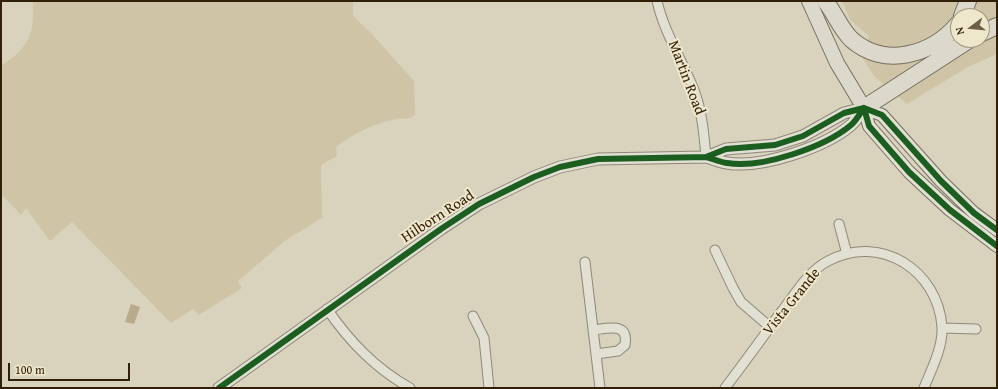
<!DOCTYPE html>
<html>
<head>
<meta charset="utf-8">
<style>
	body { margin:0 }
	#map { position:relative; width:998px; height:389px; overflow:hidden; background:#d9d3bd; font-family:"Gentium Book Plus",serif }
	canvas { display:block }
	.frame { position:absolute; inset:0; border:2px solid #321f08; pointer-events:none }
	.north { position:absolute; left:950px; top:8px; width:40px; height:40px; box-sizing:border-box; background:#efe7cc; border:1px solid #a3977e; border-radius:50%; rotate:254deg; font-size:11px; font-weight:700; line-height:16px; text-align:center; color:#321f08 }
	.north::after { content:''; display:block; margin:auto; width:14px; height:18px; background:#6c5e47; clip-path:polygon(50% 0,100% 100%,50% 72%,0 100%) }
	.scale { position:absolute; left:8px; top:363px; width:122px; height:18px; box-sizing:border-box; border:2px solid #321f08; border-top:0; padding-left:5px; font-size:12px; line-height:14px; white-space:nowrap; color:#321f08; -webkit-text-stroke:3px #efe7cc; paint-order:stroke }
</style>
</head>
<body>
<div id="map">
<canvas width="998" height="389"></canvas>
<div class="frame"></div>
<div class="north">N</div>
<div class="scale">100 m</div>
</div>
<script>
const context = document.querySelector('canvas').getContext('2d');
context.lineJoin = 'round';
function paint(path, color) { context.fillStyle = color; context.fill(path, 'evenodd'); }
function strokePath(path, color, width, dash) { context.strokeStyle = color; context.lineWidth = width; context.lineCap = dash ? 'butt' : 'round'; context.setLineDash(dash || []); context.stroke(path); }
function drawText(font, color, halo, rows, align = 'center') {
  context.font = font + ' "Gentium Book Plus",serif'; context.lineWidth = 4; context.setLineDash([]); context.textBaseline = 'middle'; context.strokeStyle = halo; context.fillStyle = color; for (const [text, x, y, turn = 0] of rows) {
    context.save(); context.translate(x, y); context.rotate((+turn || 0) * Math.PI / 180); context.textAlign = isNaN(turn) ? turn : align; if (halo) context.strokeText(text, 0, 0); context.fillText(text, 0, 0); context.restore();
  }
}
paint(new Path2D(`
	M 33,1 L 353,1 L 353,16 L 371,33 L 414,81 L 415,115 C 407,121 401,117 392,120 C 371,125 353,134 336,147 L 337,156 L 321,165 L 322,218 L 286,240 L 238,281 L 242,288 L 199,315 L 193,309 L 171,323 L 72,222 L 50,241 L 26,208 L 21,215 L 1,194 L 1,66 C 30,47 34,34 33,1 Z
	M 842,1 L 997,1 L 997,54 L 966,68 L 907,104 L 874,76 L 861,55 L 869,36 L 851,21 ZM 958,16 L 982,16 L 982,40 L 958,40 Z`), '#cfc5a6');
paint(new Path2D(`
	M 131,304 L 140,307 L 134,324 L 125,322 Z`), '#b7ab8c');
const minor = new Path2D(`
	M 657,1 C 664,32 682,60 694,90 C 702,111 704,134 706,157
	M 839,224 L 847,254
	M 715,250 L 733,288 L 741,302 L 770,327
	M 585,262 L 600,388
	M 327,309 C 350,342 375,368 410,388
	M 473,316 L 484,338 L 489,388
	M 942,328 L 976,329
	M 593,330 C 609,328 629,322 625,345 L 618,351 L 596,354
	M 725,388 C 744,363 763,337 781,312 C 795,295 807,272 828,261 C 880,233 938,270 942,327 C 943,348 931,370 924,388`);
const tertiary = new Path2D(`
	M 706,157 C 713,159 720,162 727,163 C 761,169 825,147 851,125 C 856,121 860,113 864,108
	M 219,388 L 441,229 L 479,204 L 534,177 L 560,167 L 598,159 L 706,157 L 726,149 L 775,145 L 803,136 L 844,113 L 864,108`);
const secondary = new Path2D(`
	M 864,108 L 869,126 L 909,172 L 950,210 L 997,246
	M 864,108 L 882,115 L 941,181 L 974,213 L 997,230`);
const primary = new Path2D(`
	M 809,1 L 837,63 L 864,108`);
const motorway = new Path2D(`
	M 825,1 C 835,13 840,28 851,39 C 884,69 932,55 958,24
	M 962,16 L 968,1
	M 982,33 L 997,26
	M 864,108 L 969,40`);
strokePath(minor, '#8e8879', 11);
strokePath(tertiary, '#8e8879', 13);
strokePath(secondary, '#756f61', 14);
strokePath(primary, '#756f61', 16);
strokePath(motorway, '#756f61', 18);
strokePath(minor, '#e2dfd3', 9);
strokePath(tertiary, '#e2dfd3', 11);
strokePath(secondary, '#e2dfd3', 12);
strokePath(primary, '#dcd9cc', 14);
strokePath(motorway, '#dcd9cc', 16);
strokePath(new Path2D(`
	M 864,108 L 869,126 L 909,172 L 950,210 L 997,246
	M 864,108 L 882,115 L 941,181 L 974,213 L 997,230
	M 706,157 C 713,159 720,162 727,163 C 761,169 825,147 851,125 C 856,121 860,113 864,108
	M 219,388 L 441,229 L 479,204 L 534,177 L 560,167 L 598,159 L 706,157 L 726,149 L 775,145 L 803,136 L 844,113 L 864,108`), '#1b5e20', 6);
drawText('15px', '#321f08', '#efe7cc', [
	["Martin Road",686,78,69],
	["Hilborn Road",438,217,-33],
	["Vista Grande",792,302,-51]
]);
</script>
</body>
</html>
